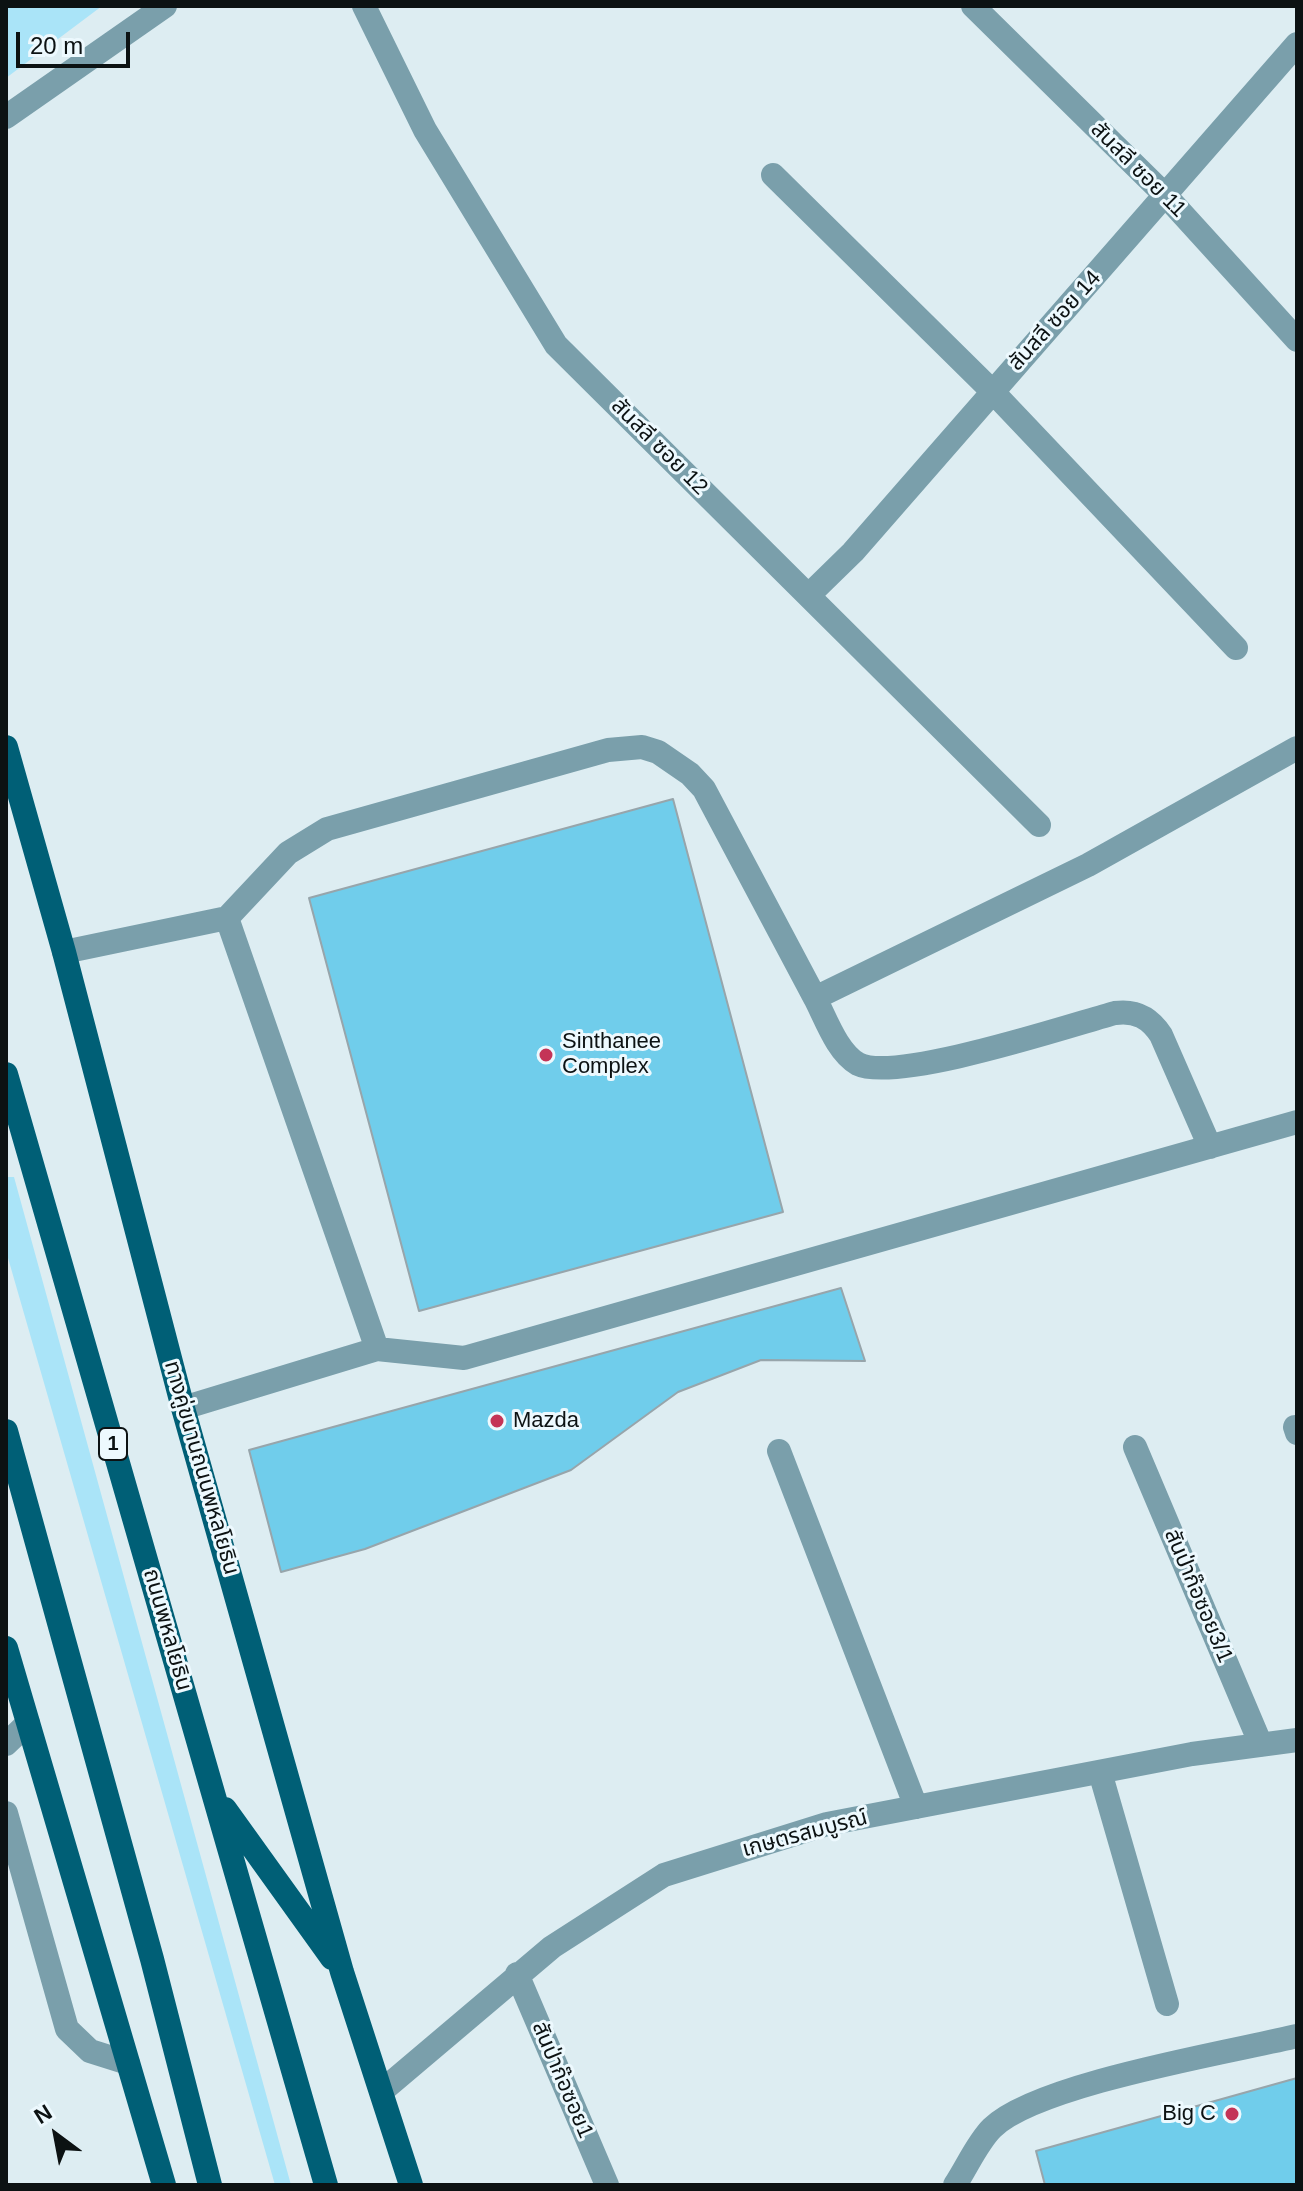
<!DOCTYPE html>
<html>
<head>
<meta charset="utf-8">
<style>
	body { margin:0 }
	#map { position:relative; width:1303px; height:2191px; overflow:hidden; background:#ddedf2; font-family:Helvetica,sans-serif }
	canvas { display:block }
	.frame { position:absolute; inset:0; border:8px solid #0c1213; pointer-events:none }
	.north { position:absolute; left:16px; top:2095px; width:80px; height:80px; -webkit-text-stroke:6px #edf9fe; paint-order:stroke; rotate:328deg; font-size:22px; font-weight:700; line-height:32px; text-align:center; color:#0c1213 }
	.north::after { content:''; display:block; margin:auto; width:28px; height:36px; background:#0c1213; clip-path:polygon(50% 0,100% 100%,50% 72%,0 100%) }
	.scale { position:absolute; left:16px; top:32px; width:114px; height:36px; box-sizing:border-box; border:4px solid #0c1213; border-top:0; padding-left:10px; font-size:24px; line-height:28px; white-space:nowrap; color:#0c1213; -webkit-text-stroke:6px #edf9fe; paint-order:stroke }
</style>
</head>
<body>
<div id="map">
<canvas width="1303" height="2191"></canvas>
<div class="frame"></div>
<div class="north">N</div>
<div class="scale">20 m</div>
</div>
<script>
const context = document.querySelector('canvas').getContext('2d');
context.lineJoin = 'round';
function paint(path, color) { context.fillStyle = color; context.fill(path, 'evenodd'); }
function strokePath(path, color, width, dash) { context.strokeStyle = color; context.lineWidth = width; context.lineCap = dash ? 'butt' : 'round'; context.setLineDash(dash || []); context.stroke(path); }
function drawText(font, color, halo, rows, align = 'center') {
  context.font = font + ' Helvetica,"Noto Sans Thai",sans-serif'; context.lineWidth = 6; context.setLineDash([]); context.textBaseline = 'middle'; context.strokeStyle = halo; context.fillStyle = color; for (const [text, x, y, turn = 0] of rows) {
    context.save(); context.translate(x, y); context.rotate((+turn || 0) * Math.PI / 180); context.textAlign = isNaN(turn) ? turn : align; if (halo) context.strokeText(text, 0, 0); context.fillText(text, 0, 0); context.restore();
  }
}
paint(new Path2D(`
	M 6,6 L 102,6 L 6,78 Z
	M 6,1177 L 14,1177 L 291,2185 L 275,2185 L 6,1251 Z`), '#aae4f8');
const building = new Path2D(`
	M 673,799 L 783,1212 L 419,1311 L 309,898 Z
	M 841,1288 L 865,1361 L 761,1360 L 678,1392 L 571,1470 L 365,1549 L 281,1572 L 249,1450 Z
	M 1297,2078 L 1297,2185 L 1045,2185 L 1036,2151 Z`);
paint(building, '#70cdeb');
strokePath(building, '#97a5ab', 2);
strokePath(new Path2D(`
	M 364,6 L 425,130 L 556,345 L 1039,825
	M 973,6 L 1166,196 L 1297,340
	M 6,117 L 165,6
	M 773,175 L 992,391 L 1236,648
	M 809,595 L 853,552 L 1297,44
	M 227,918 L 377,1349
	M 64,952 L 227,918 L 288,853 L 327,829 L 608,750 L 642,747 L 658,752 L 690,774 L 704,789 L 815,998 L 1088,865 L 1297,748
	M 815,998 C 826,1019 837,1052 858,1064 C 896,1083 1068,1026 1115,1013 C 1136,1010 1150,1018 1161,1035 L 1210,1147
	M 183,1408 L 377,1349 L 464,1358 L 1297,1122
	M 1295,1427 L 1297,1433
	M 1135,1447 L 1261,1745
	M 779,1451 L 916,1807
	M 6,1744 L 28,1723
	M 1100,1772 L 1167,2004
	M 6,1813 L 67,2029 L 90,2051 L 128,2063
	M 517,1974 L 607,2185
	M 383,2090 L 552,1947 L 664,1875 L 827,1824 L 1192,1754 L 1297,1740
	M 955,2185 C 967,2167 977,2143 992,2128 C 1036,2084 1230,2052 1297,2036`), '#7a9fab', 24);
strokePath(new Path2D(`
	M 6,747 L 64,952 L 183,1408 L 342,1972 L 411,2185
	M 6,1074 L 326,2185
	M 6,1431 L 152,1959 L 210,2185
	M 6,1648 L 164,2185
	M 225,1809 L 332,1958`), '#005f76', 24);
for (const [x, y, r, color] of [
	[546,1055,8,"#c43457"],
	[497,1421,8,"#c43457"],
	[1232,2114,8,"#c43457"]
]) { const dot = new Path2D(); dot.arc(x, y, r, 0, 2 * Math.PI); context.fillStyle = color; context.fill(dot); strokePath(dot, '#edf9fe', 3); }
for (const [x, y, w] of [
	[113,1444,28]
]) { const box = new Path2D(); box.roundRect(x - w / 2, y - 16, w, 32, 6); context.fillStyle = '#edf9fe'; context.fill(box); strokePath(box, '#0c1213', 2); }
drawText('bold 20px', '#0c1213', null, [
	["1",113,1444]
]);
drawText('22px', '#0c1213', '#edf9fe', [
	["สันสลี ซอย 11",1138,170,45],
	["สันสลี ซอย 14",1055,321,-48],
	["สันสลี ซอย 12",659,447,45],
	["ทางคู่ขนานถนนพหลโยธิน",201,1468,74],
	["สันป่าก๊อซอย3/1",1198,1596,67],
	["ถนนพหลโยธิน",167,1630,74],
	["เกษตรสมบูรณ์",805,1834,-15],
	["สันป่าก๊อซอย1",562,2080,67]
]);
drawText('22px', '#0c1213', '#edf9fe', [
	["Sinthanee",562,1042],
	["Complex",562,1067],
	["Mazda",513,1421],
	["Big C",1216,2114,"right"]
], 'left');
</script>
</body>
</html>
